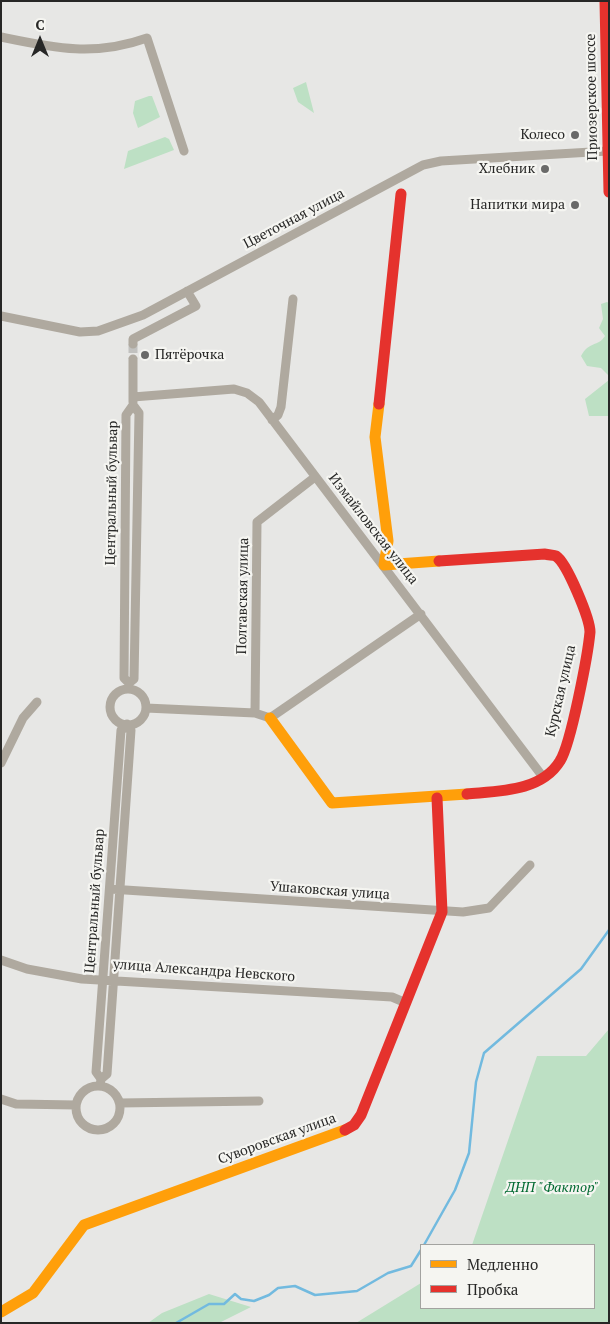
<!DOCTYPE html>
<html>
<head>
<meta charset="utf-8">
<style>
	body { margin:0 }
	#map { position:relative; width:610px; height:1324px; overflow:hidden; background:#e7e7e5; font-family:"PT Serif",serif }
	canvas { display:block }
	.frame { position:absolute; inset:0; border:2px solid #272726; pointer-events:none }
	.legend { position:absolute; left:420px; top:1244px; width:175px; height:65px; box-sizing:border-box; background:#f5f5f1; border:1px solid #a3a3a0; margin:0; padding:6px 9px; list-style:none; font-size:15px; color:#272726 }
	.legend li { display:flex; align-items:center; gap:10px; height:25px }
	.legend b { width:25px; border:1px solid #a3a3a0 }
	.north { position:absolute; left:15px; top:15px; width:50px; height:50px; -webkit-text-stroke:4px #f5f5f1; paint-order:stroke; rotate:0deg; font-size:14px; font-weight:700; line-height:20px; text-align:center; color:#272726 }
	.north::after { content:''; display:block; margin:auto; width:18px; height:22px; background:#272726; clip-path:polygon(50% 0,100% 100%,50% 72%,0 100%) }
</style>
</head>
<body>
<div id="map">
<canvas width="610" height="1324"></canvas>
<div class="frame"></div>
<ul class="legend">
<li><b style="height:6px;background:#ff9f0a"></b>Медленно</li>
<li><b style="height:6px;background:#e5322d"></b>Пробка</li>
</ul>
<div class="north">С</div>
</div>
<script>
const context = document.querySelector('canvas').getContext('2d');
context.lineJoin = 'round';
function paint(path, color) { context.fillStyle = color; context.fill(path, 'evenodd'); }
function strokePath(path, color, width, dash) { context.strokeStyle = color; context.lineWidth = width; context.lineCap = dash ? 'butt' : 'round'; context.setLineDash(dash || []); context.stroke(path); }
function drawText(font, color, halo, rows, align = 'center') {
  context.font = font + ' "PT Serif",serif'; context.lineWidth = 4.5; context.setLineDash([]); context.textBaseline = 'middle'; context.strokeStyle = halo; context.fillStyle = color; for (const [text, x, y, turn = 0] of rows) {
    context.save(); context.translate(x, y); context.rotate((+turn || 0) * Math.PI / 180); context.textAlign = isNaN(turn) ? turn : align; if (halo) context.strokeText(text, 0, 0); context.fillText(text, 0, 0); context.restore();
  }
}
paint(new Path2D(`
	M 306,82 L 314,113 L 298,102 L 293,88 Z
	M 149,96 L 152,96 L 160,117 L 138,128 L 133,113 L 135,101 Z
	M 165,137 L 169,139 L 174,150 L 124,169 L 128,151 Z
	M 607,302 L 609,303 L 609,376 L 601,368 L 587,366 L 581,356 C 589,341 598,347 605,336 L 599,328 L 603,319 L 601,304 Z
	M 609,380 L 609,416 L 589,416 L 585,399 Z
	M 609,1029 L 609,1323 L 356,1323 L 421,1283 L 421,1308 L 594,1308 L 594,1245 L 472,1245 L 537,1056 L 586,1056 Z
	M 209,1294 L 251,1307 L 219,1323 L 148,1323 L 162,1313 Z`), '#bde0c4');
strokePath(new Path2D(`
	M 424,1245 L 455,1190 L 469,1153 L 476,1082 L 484,1053 L 581,969 L 609,930
	M 176,1323 L 209,1304 L 224,1304 L 235,1294 L 241,1299 L 254,1301 L 269,1295 L 278,1288 L 295,1286 L 315,1295 L 357,1291 L 388,1273 L 411,1266 L 421,1250`), '#72badf', 2.5);
strokePath(new Path2D(`
	M 133,344 L 133,359`), '#c1c1bf', 9, [9, 4.5]);
strokePath(new Path2D(`
	M 1,37 C 54,48 94,57 147,38 L 184,151
	M 1,316 L 80,332 L 98,331 L 143,315 L 423,165 L 441,161 L 608,151
	M 133,344 L 133,339 L 196,306 L 187,291
	M 133,359 L 133,402
	M 133,397 L 234,389 L 247,393 L 259,402 L 543,777
	M 272,420 L 278,415 L 281,407 L 293,299
	M 129,683 L 124,678 L 126,415 L 133,405
	M 129,689 L 129,683 L 134,679 L 139,413 L 133,405
	M110 707a18 18 0 1 1 36 0a18 18 0 1 1-36 0Z
	M 146,708 L 255,713 L 270,718 L 421,614
	M 255,713 L 257,522 L 315,477
	M 1,763 L 23,718 L 37,702
	M 110,889 L 463,912 L 489,908 L 530,865
	M 1,960 L 27,969 L 82,979 L 392,997 L 406,1003
	M 101,1079 L 107,1074 L 131,730 L 127,727 L 127,724
	M 100,1086 L 101,1079 L 96,1072 L 121,730 L 127,727
	M76 1108a22 22 0 1 1 44 0a22 22 0 1 1-44 0Z
	M 1,1099 L 16,1104 L 76,1105
	M 120,1103 L 259,1101`), '#afa99f', 9);
strokePath(new Path2D(`
	M 379,404 L 375,437 L 388,541 L 384,565 L 439,561
	M 270,718 L 332,803 L 467,794
	M 1,1312 L 33,1293 L 84,1225 L 345,1130`), '#ff9f0a', 11);
strokePath(new Path2D(`
	M 605,1 L 609,192
	M 379,404 L 401,194
	M 439,561 L 545,554 C 548,555 554,555 556,556 C 567,563 590,619 590,632 C 588,654 571,744 560,761 C 541,792 498,791 467,794
	M 345,1130 L 354,1125 L 361,1115 L 442,912 L 437,798`), '#e5322d', 11);
for (const [x, y, r, color] of [
	[575,135,5,"#6a6a69"],
	[545,169,5,"#6a6a69"],
	[575,205,5,"#6a6a69"],
	[145,355,5,"#6a6a69"]
]) { const dot = new Path2D(); dot.arc(x, y, r, 0, 2 * Math.PI); context.fillStyle = color; context.fill(dot); strokePath(dot, '#f5f5f1', 2); }
drawText('14px', '#272726', '#f5f5f1', [
	["Приозерское шоссе",592,97,-91],
	["Цветочная улица",294,219,-28],
	["Центральный бульвар",112,493,-89],
	["Измайловская улица",373,529,52],
	["Полтавская улица",243,596,-89],
	["Курская улица",561,691,-77],
	["Ушаковская улица",330,891,4],
	["Центральный бульвар",95,901,-86],
	["улица Александра Невского",204,971,4],
	["Суворовская улица",277,1139,-20]
]);
drawText('14px', '#272726', '#f5f5f1', [
	["Колесо",565,135],
	["Хлебник",535,169],
	["Напитки мира",565,205],
	["Пятёрочка",155,355,"left"]
], 'right');
drawText('italic 14px', '#026a32', '#f5f5f1', [
	["ДНП \"Фактор\"",552,1188]
]);
</script>
</body>
</html>
